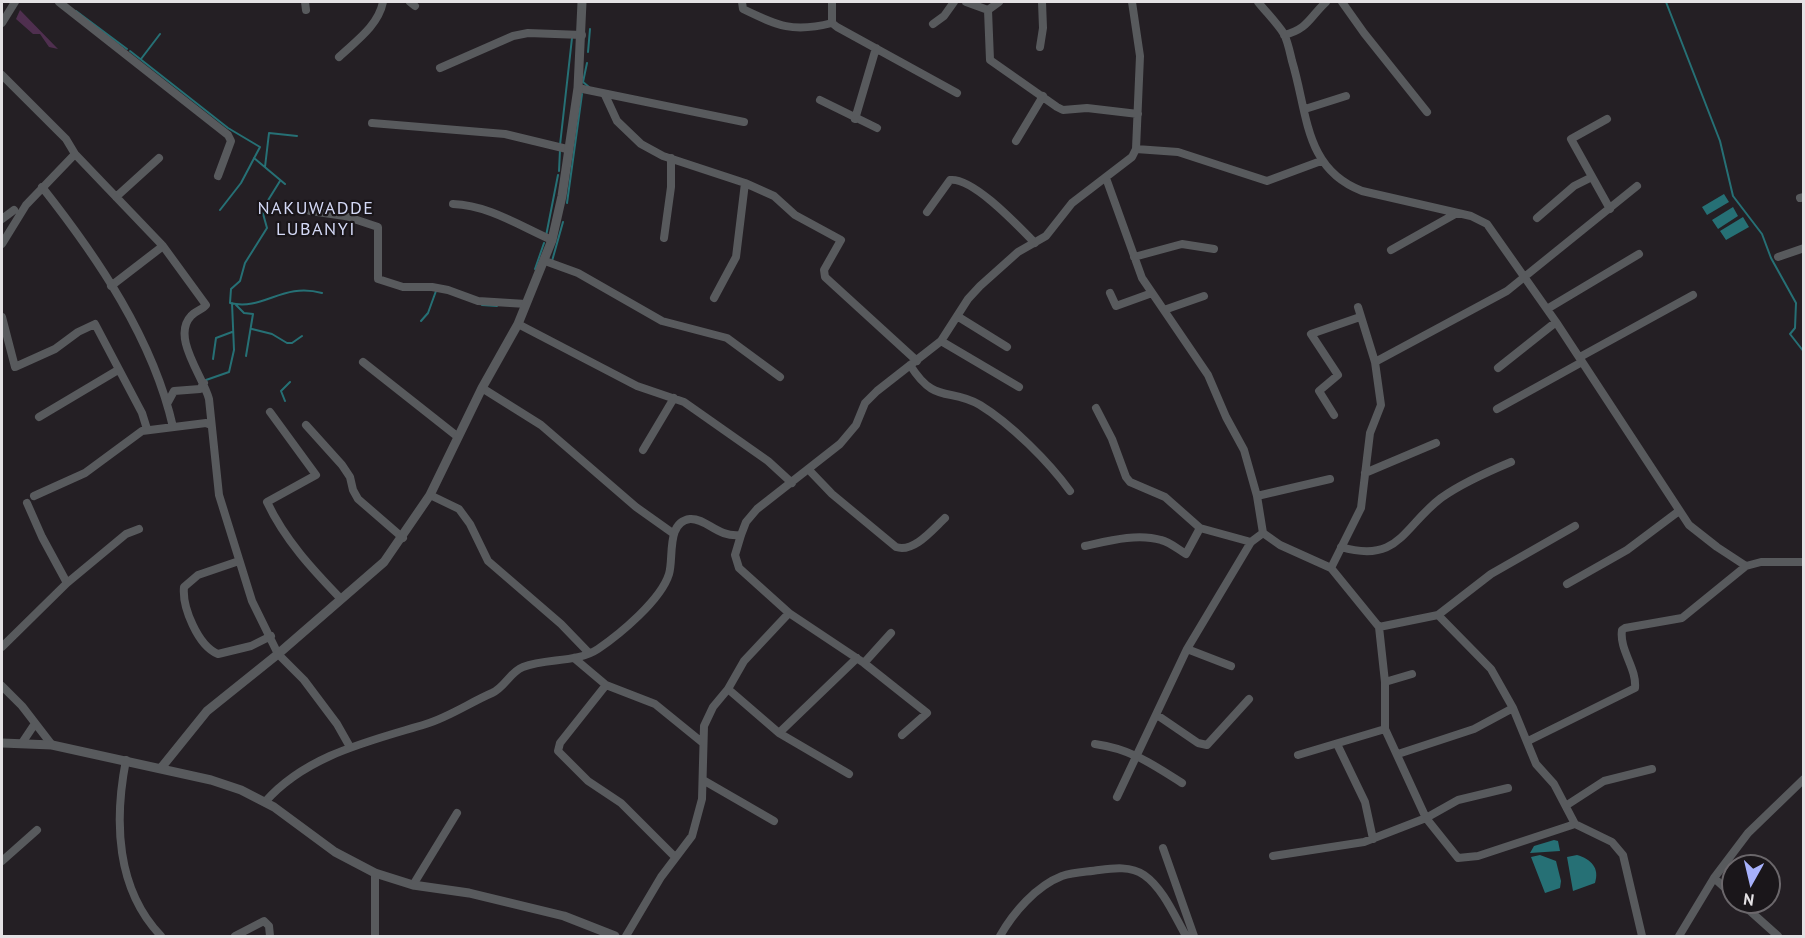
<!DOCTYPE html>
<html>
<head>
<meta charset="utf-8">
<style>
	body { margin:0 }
	#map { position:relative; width:1805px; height:938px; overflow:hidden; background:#241f24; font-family:"PT Sans",sans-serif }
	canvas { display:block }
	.frame { position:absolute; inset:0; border:3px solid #e4e1e4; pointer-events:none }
	.north { position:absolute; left:1721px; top:854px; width:60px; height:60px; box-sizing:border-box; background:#1a161a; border:2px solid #6b676b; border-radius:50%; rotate:188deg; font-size:16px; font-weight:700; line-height:24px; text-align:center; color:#e4e1e4 }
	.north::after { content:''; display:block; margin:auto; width:21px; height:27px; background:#a7b1fc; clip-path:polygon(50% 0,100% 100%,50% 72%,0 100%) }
</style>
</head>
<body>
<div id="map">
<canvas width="1805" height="938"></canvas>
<div class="frame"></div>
<div class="north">N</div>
</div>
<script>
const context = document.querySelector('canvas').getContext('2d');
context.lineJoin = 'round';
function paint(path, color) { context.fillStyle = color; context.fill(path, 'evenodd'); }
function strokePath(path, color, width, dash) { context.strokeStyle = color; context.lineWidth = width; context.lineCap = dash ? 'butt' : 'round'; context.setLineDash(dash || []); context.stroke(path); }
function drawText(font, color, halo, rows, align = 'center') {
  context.font = font + ' "PT Sans",sans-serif'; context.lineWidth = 4.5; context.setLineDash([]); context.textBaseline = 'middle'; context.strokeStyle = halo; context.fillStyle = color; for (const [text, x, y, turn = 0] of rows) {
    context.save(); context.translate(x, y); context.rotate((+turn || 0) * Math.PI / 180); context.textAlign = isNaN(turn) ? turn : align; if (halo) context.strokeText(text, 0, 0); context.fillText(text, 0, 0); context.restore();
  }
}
paint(new Path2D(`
	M 20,10 L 58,49 L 49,47 L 40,34 L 33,34 L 16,19 Z`), '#4f2f4f');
paint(new Path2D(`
	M 1724,194 L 1729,202 L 1707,215 L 1702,207 Z
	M 1733,207 L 1738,216 L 1718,229 L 1712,220 Z
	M 1743,217 L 1749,227 L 1726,240 L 1720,231 Z
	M 1554,840 L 1558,841 L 1560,851 L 1530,853 L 1534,846 Z
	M 1540,855 L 1556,861 L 1561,881 L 1560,888 L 1545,893 L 1531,857 Z
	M 1577,855 C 1591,859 1600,868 1595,883 L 1573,891 L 1567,857 Z`), '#267075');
strokePath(new Path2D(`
	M 1666,2 L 1720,141 L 1733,196 L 1762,234 L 1771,258 L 1796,303 L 1795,328 L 1790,334 L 1804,352
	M 76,11 L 127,49
	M 130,51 L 228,128 L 260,147 L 241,183 L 220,210
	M 588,52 L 590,29
	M 141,59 L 160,34
	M 587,63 L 583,82 L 589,87
	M 560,145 L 572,38
	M 254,158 L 285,184
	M 265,167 L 269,133 L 297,136
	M 559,171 L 560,150
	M 280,181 L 262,210 L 267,228 L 245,263 L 240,281 L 231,289 L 230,303 C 264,311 282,282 322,293
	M 567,203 L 582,94
	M 546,236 L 558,175
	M 552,261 L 563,222
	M 535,269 L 544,243
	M 236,305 L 244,313 L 253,314 L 246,356
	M 482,305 L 497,306
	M 421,321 L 428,313 L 436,291
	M 252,329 L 272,334 L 287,343 L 292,343 L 302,336
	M 213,359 L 216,338 L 232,332
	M 206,380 L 229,372 L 234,350 L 232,303
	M 285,401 L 281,391 L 290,382`), '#267075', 2);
strokePath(new Path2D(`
	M 59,2 L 228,135 L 231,141 L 218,176
	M 305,2 L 306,10
	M 410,2 L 415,6
	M 742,2 L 743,9 C 778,26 793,33 832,23
	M 832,2 L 832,23 L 837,27 L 957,93
	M 966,2 L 988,10 L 999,2
	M 1258,2 C 1266,12 1277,23 1284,34 C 1288,42 1290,53 1292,61 C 1308,113 1304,169 1362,191 L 1471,216 L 1487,224 L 1556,322 L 1689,525 L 1717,547 L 1746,566
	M 1342,2 L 1364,33 L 1427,112
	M 988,10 L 990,60 L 1057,107 L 1063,110 L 1087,108 L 1138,114
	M 2,23 L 15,2
	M 933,24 L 944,16 L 954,2
	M 1284,35 C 1308,29 1309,18 1326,2
	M 1040,47 L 1043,28 L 1042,2
	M 339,57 C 356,41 378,26 383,2
	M 440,68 L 513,36 L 528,33 L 582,35
	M 2,75 L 66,139 L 75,154 L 163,246 L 111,286
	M 578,88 L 744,122
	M 605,95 L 617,121 L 641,144 L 663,156 L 745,183 L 774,196 L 795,215 L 841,240 L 824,270 L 825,277 L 917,361
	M 820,100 L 877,128
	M 1305,109 L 1346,96
	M 855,119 L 876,48
	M 1607,119 L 1571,139 L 1610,209
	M 372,123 L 505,134 L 567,149
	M 1016,141 L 1043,96
	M 1136,149 L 1178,152 L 1267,181 L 1321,161
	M 1106,178 L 1142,278 L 1208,375 L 1226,417 L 1244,450 L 1257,496 L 1263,533 L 1280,545 L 1331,568 L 1379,627 L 1385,682 L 1385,729 L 1426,818 L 1458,858 L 1478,856 L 1575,824
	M 42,187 C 98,258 153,339 173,427
	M 116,197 L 159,158
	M 1800,198 L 1804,197
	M 453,204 C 488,205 520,226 552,240
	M 310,211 L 345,216 L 378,227 L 378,279 L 403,287 L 432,287 L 448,290 L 478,301 L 526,304
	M 927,212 L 950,180 C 973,177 1019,227 1035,243
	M 1537,218 L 1574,186 L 1592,177
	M 2,219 L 14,210
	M 664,238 L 671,187 L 671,158
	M 2,244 L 26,205 L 75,154
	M 163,246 L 206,305 C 202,310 195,311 191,316 C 171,337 203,376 209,399 L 219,495 L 252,601 L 278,654 L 304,680 L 337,724 L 350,747
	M 1391,250 L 1457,213
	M 1134,257 L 1182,244 L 1214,249
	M 1778,257 L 1804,248
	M 545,261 L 578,273 L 662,321 L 727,338 L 780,377
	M 1110,293 L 1116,306 L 1152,293
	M 714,298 L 736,257 L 745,183
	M 1547,309 L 1639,254
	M 1164,310 L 1204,296
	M 957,316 L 1007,347
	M 2,317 L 15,367 L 55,349 L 78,332 L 95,324 L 142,413 L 147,429
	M 518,324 L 637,386 L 684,402 L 768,461 L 792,483
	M 941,341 L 1019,387
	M 1580,357 L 1693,295
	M 363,362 L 458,437
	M 1375,362 L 1507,291 L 1637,186
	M 910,365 C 935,405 949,387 980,405 C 1011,424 1049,462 1070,491
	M 1498,368 L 1556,322
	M 482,388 L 541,425 L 636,507 L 674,534
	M 168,402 L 174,391 L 200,389 L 204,383
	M 1096,408 L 1112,439 L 1126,477 L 1130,482 L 1165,497 L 1200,528 L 1251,542
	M 1497,409 L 1582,362
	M 270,412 L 316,475 L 267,502 C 285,540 312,569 341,599
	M 1334,415 L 1319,391 L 1338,375 L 1311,334 L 1360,317
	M 39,417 L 118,370
	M 306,425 L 342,465 L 350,477 L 353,490 L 358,499 L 403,538
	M 643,450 L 674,398
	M 809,470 L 832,494 L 896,547 C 914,553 933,529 945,518
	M 1365,473 L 1436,443
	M 430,495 L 459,509 L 470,524 L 488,561 L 561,624 L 588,652
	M 34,496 L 85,473 L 142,431 L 206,423 L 211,425
	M 1257,496 L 1330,479
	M 27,503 L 42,537 L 67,583
	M 1085,546 C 1108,541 1137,533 1161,540 C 1170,542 1179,550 1186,554 L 1200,528
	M 1341,547 C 1399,564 1403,527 1441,498 C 1462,483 1487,472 1511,462
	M 239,561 L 198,575 L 184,587 C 182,607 198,646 218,654 L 251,646 L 271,636
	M 1331,568 L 1361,508 L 1370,433 L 1381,405 L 1375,362 L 1358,307
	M 1567,584 L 1627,550 L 1679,511
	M 789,613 L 744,661 L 728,689 L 779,733 L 849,774
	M 1438,615 L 1491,669 L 1513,708 L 1536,764 L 1554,784 L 1575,824 L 1612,842 L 1623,855 L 1642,936
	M 1379,627 L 1438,615 L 1491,574 L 1575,526
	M 2,647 L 67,583 L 126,534 L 139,529
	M 1187,649 L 1231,666
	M 574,658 L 606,685 L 655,704 L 703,743
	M 864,663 L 891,633
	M 1385,682 L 1412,674
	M 606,685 L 560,743 L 558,751 L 588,781 L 621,803 L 675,857
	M 2,686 L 22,706 L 52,745
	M 1157,715 L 1198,743 L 1207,745 L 1249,699
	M 779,733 L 857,658
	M 902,735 L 927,713 L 864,663 L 789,613 L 739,568 L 735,555 L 741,535 L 746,522 L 757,509 L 840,444 L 856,425 L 865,403 L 877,391 L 941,341 L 968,299 L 980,286 L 1018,252 L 1046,236 L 1072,203 L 1132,157 L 1136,149 L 1140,56 L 1132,2
	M 1528,741 L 1635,688 C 1637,668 1619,650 1622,630 L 1625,628 L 1682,618 L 1746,566 L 1761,562 L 1804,562
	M 22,743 L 34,725
	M 1095,744 C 1131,749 1152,764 1182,783
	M 1337,744 L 1365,802 L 1373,839
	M 1398,754 L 1474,729 L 1513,708
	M 1298,755 L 1385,729
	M 126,760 C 114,821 116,889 161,936
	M 703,780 L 774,821
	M 1117,797 L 1187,649 L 1251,542 L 1263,533
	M 265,802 C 306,755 370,741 426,724 C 449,717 471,702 492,693 C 505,687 510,672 523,667 C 547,658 577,663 598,649 C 620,634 661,600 669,574 C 674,558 666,522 690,519 C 707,518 717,538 741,535
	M 1567,805 L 1604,781 L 1652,769
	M 1163,848 L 1194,936
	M 1273,856 L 1364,842 L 1426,818 L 1458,800 L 1508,788
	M 2,861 L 37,830
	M 1714,878 L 1733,895
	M 413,885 L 457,813
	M 1740,902 L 1778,936
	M 235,936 L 264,921 L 269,926 L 270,936
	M 375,936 L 375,873
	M 626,936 L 661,877 L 692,836 L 702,799 L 704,726 L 713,707 L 728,689
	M 1000,936 C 1013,913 1036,886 1062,876 C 1074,872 1087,872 1099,870 C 1114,868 1131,866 1144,875 C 1163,888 1175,917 1186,936
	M 1679,936 L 1714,878 L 1748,833 L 1804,779`), '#585a5d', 8);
strokePath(new Path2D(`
	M 2,743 L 52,745 L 211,780 L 241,790 L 274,807 L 335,852 L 375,873 L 413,885 L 469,893 L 564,916 L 615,936
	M 161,768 L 207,711 L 278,654 L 384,562 L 430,495 L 482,388 L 518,324 L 552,240 L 562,196 L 578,88 L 582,2`), '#585a5d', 9);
context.letterSpacing = '1.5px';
drawText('18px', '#d4d9f6', '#1a161a', [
	["NAKUWADDE",316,209],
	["LUBANYI",316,230]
]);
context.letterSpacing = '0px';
</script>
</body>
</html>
